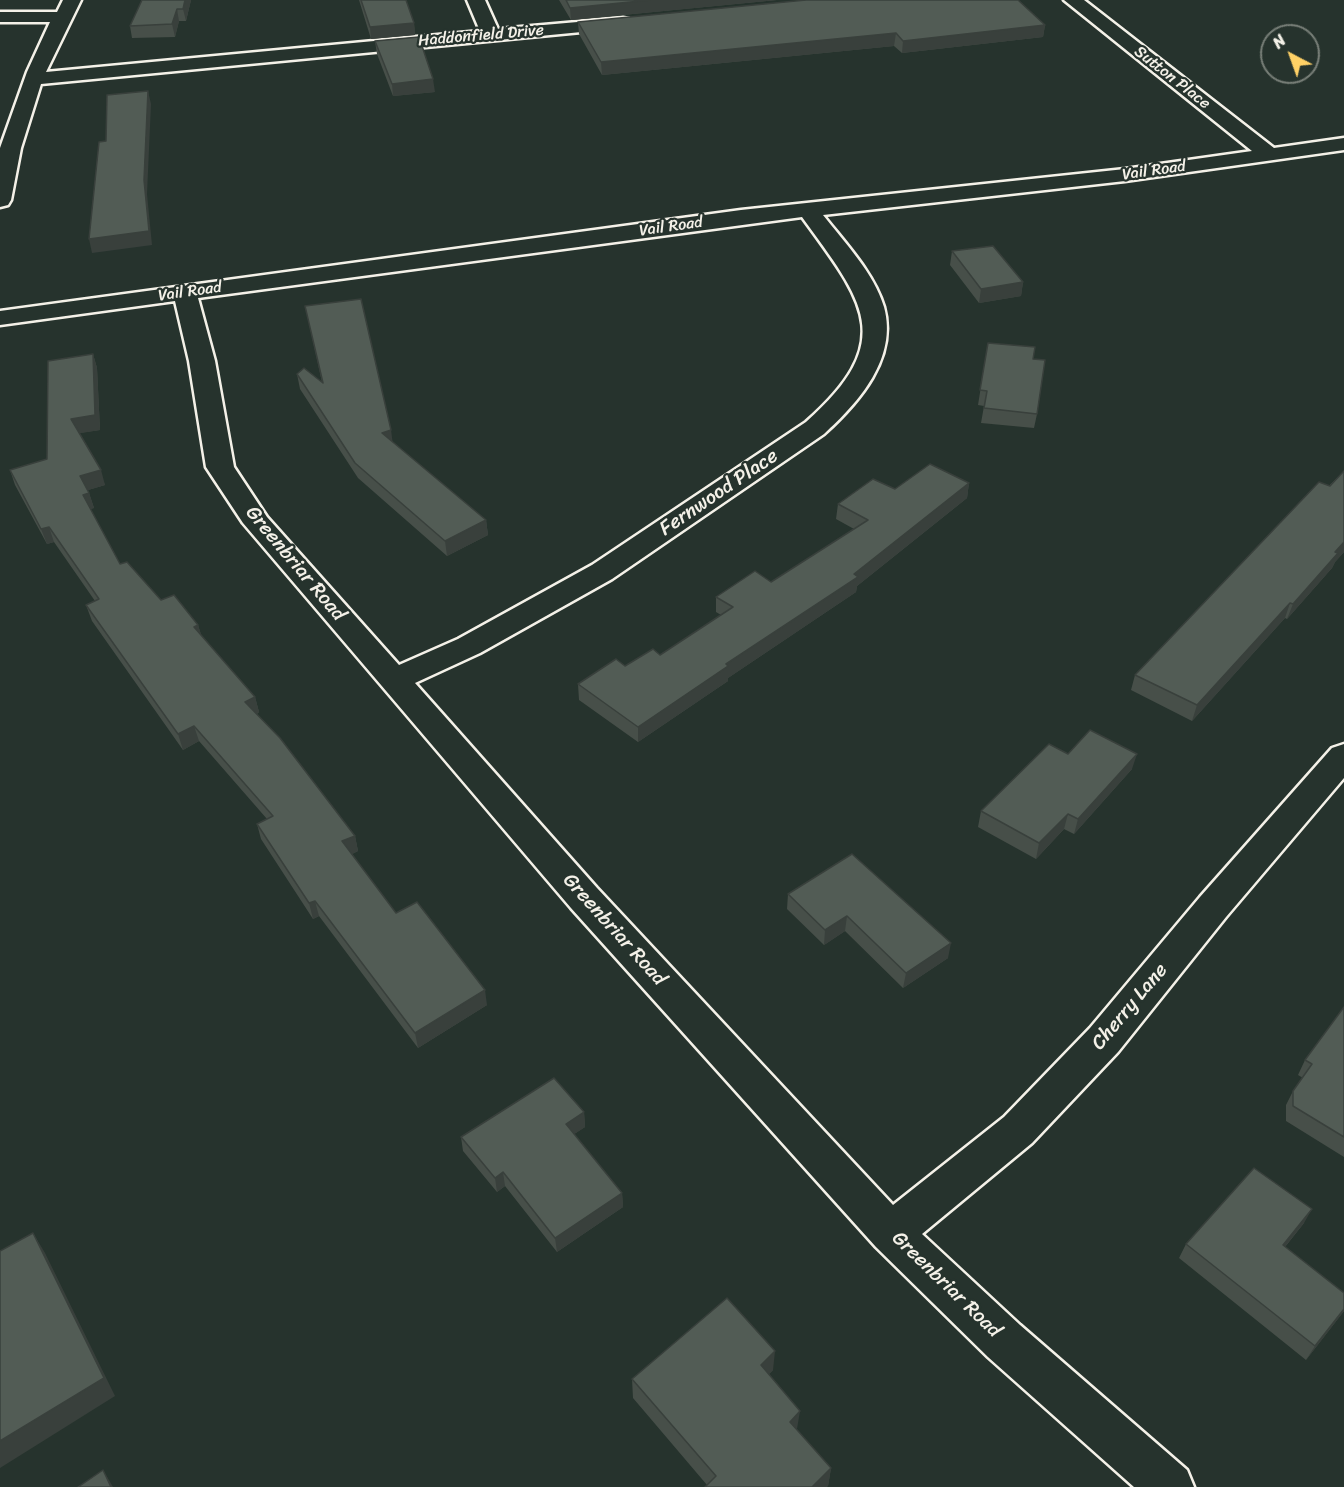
<!DOCTYPE html>
<html>
<head>
<meta charset="utf-8">
<style>
	body { margin:0 }
	#map { position:relative; width:1344px; height:1487px; overflow:hidden; background:#26332d; font-family:Sriracha,sans-serif }
	canvas { display:block }
	.north { position:absolute; left:1260px; top:24px; width:60px; height:60px; box-sizing:border-box; background:#26332d; border:2px solid #787f78; border-radius:50%; rotate:319deg; font-size:16px; font-weight:700; line-height:24px; text-align:center; color:#f4f1e8 }
	.north::after { content:''; display:block; margin:auto; width:21px; height:27px; background:#ffd166; clip-path:polygon(50% 0,100% 100%,50% 72%,0 100%) }
</style>
</head>
<body>
<div id="map">
<canvas width="1344" height="1487"></canvas>
<div class="north">N</div>
</div>
<script>
const context = document.querySelector('canvas').getContext('2d');
context.lineJoin = 'round';
function strokePath(path, color, width, dash) { context.strokeStyle = color; context.lineWidth = width; context.lineCap = dash ? 'butt' : 'round'; context.setLineDash(dash || []); context.stroke(path); }
function paint(path, color) { context.fillStyle = color; context.fill(path, 'evenodd'); }
function drawText(font, color, halo, rows, align = 'center') {
  context.font = font + ' Sriracha,sans-serif'; context.lineWidth = 4.5; context.setLineDash([]); context.textBaseline = 'middle'; context.strokeStyle = halo; context.fillStyle = color; for (const [text, x, y, turn = 0] of rows) {
    context.save(); context.translate(x, y); context.rotate((+turn || 0) * Math.PI / 180); context.textAlign = isNaN(turn) ? turn : align; if (halo) context.strokeText(text, 0, 0); context.fillText(text, 0, 0); context.restore();
  }
}
const minor = new Path2D(`
	M 63,0 L 81,0 L 46,72 L 480,31 L 467,0 L 485,0 L 498,29 L 623,18 L 629,19 L 632,23 L 629,27 L 623,28 L 41,84 L 21,148 L 11,200 L 8,205 L 0,207 L 0,148 L 27,72 L 50,22 L 0,22 L 0,12 L 57,12 Z
	M 1064,0 L 1084,0 L 1274,148 L 1344,138 L 1344,150 L 1125,181 L 823,215 C 844,242 874,273 884,307 C 898,358 859,402 824,434 L 612,579 L 480,653 L 415,683 L 597,888 L 893,1205 L 1004,1117 L 1090,1028 L 1200,897 L 1332,748 L 1344,744 L 1344,778 L 1226,917 L 1118,1052 L 1032,1143 L 922,1234 L 1020,1325 L 1187,1470 L 1194,1487 L 1134,1487 L 988,1357 L 876,1247 L 571,908 L 243,523 L 206,467 L 189,361 L 175,301 L 0,325 L 0,311 L 741,210 L 1125,169 L 1252,151 ZM 802,217 C 863,301 899,340 806,422 L 592,565 L 458,639 L 399,665 L 267,517 L 234,467 L 215,361 L 198,298 Z`);
strokePath(minor, '#f4f1e8', 5);
paint(minor, '#26332d');
paint(new Path2D(`
	M 142,0 L 191,0 L 186,21 L 179,21 L 175,37 L 132,38 L 130,26 Z
	M 359,0 L 406,0 L 414,23 L 415,35 L 371,39 Z
	M 559,0 L 777,0 L 571,20 Z
	M 578,22 L 1045,25 L 1043,37 L 902,53 L 894,46 L 602,75 L 579,34 Z
	M 375,41 L 435,92 L 393,96 L 377,54 Z
	M 952,251 L 1023,282 L 1021,296 L 979,303 L 950,265 Z
	M 305,306 L 393,442 L 486,520 L 488,535 L 447,556 L 358,478 L 300,389 L 297,374 L 322,382 Z
	M 988,343 L 1033,359 L 1037,414 L 1034,428 L 981,423 L 984,406 L 978,405 Z
	M 93,354 L 97,368 L 100,430 L 79,433 L 105,485 L 88,490 L 94,508 L 90,509 L 120,564 L 161,600 L 198,625 L 201,635 L 255,697 L 259,712 L 257,714 L 355,836 L 358,851 L 352,854 L 396,913 L 487,1005 L 418,1048 L 319,916 L 313,919 L 261,839 L 257,824 L 267,819 L 199,741 L 183,750 L 92,621 L 86,605 L 95,601 L 54,542 L 47,544 L 15,485 L 10,470 L 47,459 Z
	M 1344,471 L 1344,552 L 1335,562 L 1332,568 L 1287,619 L 1285,618 L 1192,721 L 1131,690 L 1135,675 Z
	M 969,483 L 967,498 L 857,586 L 856,592 L 728,678 L 728,681 L 638,742 L 579,700 L 578,684 L 625,666 L 660,655 L 721,615 L 716,612 L 716,597 L 771,582 L 854,529 L 836,519 L 838,504 L 895,489 Z
	M 1068,754 L 1132,769 L 1074,834 L 1064,829 L 1036,859 L 978,827 L 981,811 Z
	M 852,854 L 948,958 L 903,988 L 845,931 L 824,945 L 787,909 L 788,894 Z
	M 1344,1007 L 1344,1157 L 1286,1121 L 1286,1105 L 1293,1091 L 1303,1078 L 1298,1075 L 1305,1060 Z
	M 584,1112 L 585,1127 L 574,1134 L 622,1193 L 623,1207 L 557,1252 L 505,1186 L 497,1192 L 463,1151 L 461,1137 Z
	M 1304,1223 L 1285,1247 L 1344,1293 L 1344,1311 L 1306,1360 L 1179,1258 L 1186,1244 Z
	M 773,1370 L 769,1374 L 797,1430 L 831,1468 L 828,1486 L 826,1487 L 705,1487 L 707,1485 L 633,1398 L 632,1379 Z`), '#474f49');
paint(new Path2D(`
	M 185,0 L 191,0 L 186,21 L 183,9 Z
	M 650,0 L 777,0 L 571,20 L 570,8 Z
	M 177,9 L 179,21 L 175,37 L 172,24 Z
	M 414,23 L 415,35 L 371,39 L 370,27 Z
	M 1045,25 L 1043,37 L 902,53 L 903,41 Z
	M 896,33 L 894,46 L 602,75 L 601,62 Z
	M 433,79 L 435,92 L 393,96 L 392,84 Z
	M 148,91 L 151,104 L 147,194 L 152,245 L 92,253 L 89,239 L 144,180 Z
	M 1023,282 L 1021,296 L 979,303 L 981,289 Z
	M 93,354 L 97,368 L 100,430 L 75,434 L 71,419 Z
	M 391,430 L 393,445 L 382,433 Z
	M 101,470 L 105,485 L 85,491 L 80,476 Z
	M 969,483 L 967,498 L 857,586 L 856,592 L 728,678 L 728,681 L 638,742 L 638,727 L 854,574 Z
	M 89,493 L 94,508 L 87,510 L 83,495 Z
	M 486,520 L 488,535 L 447,556 L 445,541 Z
	M 49,527 L 54,542 L 47,544 L 41,529 Z
	M 1344,542 L 1344,552 L 1335,562 L 1332,568 L 1287,619 L 1293,604 L 1335,552 Z
	M 1290,603 L 1285,618 L 1192,721 L 1197,705 Z
	M 198,625 L 203,640 L 194,627 Z
	M 255,697 L 259,712 L 249,718 L 245,702 Z
	M 194,726 L 199,741 L 183,750 L 178,734 Z
	M 1137,754 L 1132,769 L 1074,834 L 1078,819 Z
	M 1068,814 L 1064,829 L 1036,859 L 1039,843 Z
	M 355,836 L 358,851 L 346,857 L 342,841 Z
	M 315,901 L 319,916 L 313,919 L 309,903 Z
	M 847,916 L 845,931 L 824,945 L 825,930 Z
	M 951,943 L 948,958 L 903,988 L 906,973 Z
	M 485,990 L 487,1005 L 418,1048 L 415,1033 Z
	M 584,1112 L 585,1127 L 567,1139 L 566,1124 Z
	M 503,1172 L 505,1186 L 497,1192 L 495,1178 Z
	M 622,1193 L 623,1207 L 557,1252 L 555,1238 Z
	M 1312,1209 L 1304,1223 L 1275,1259 L 1283,1245 Z
	M 33,1233 L 45,1253 L 115,1396 L 0,1468 L 0,1441 Z
	M 1344,1309 L 1344,1311 L 1306,1360 L 1315,1346 Z
	M 775,1351 L 773,1370 L 759,1383 L 761,1365 Z
	M 800,1411 L 797,1429 L 790,1422 Z
	M 831,1468 L 828,1486 L 826,1487 L 812,1487 Z
	M 103,1470 L 113,1487 L 111,1487 Z`), '#39403c');
const building = new Path2D(`
	M 142,0 L 185,0 L 183,9 L 177,9 L 172,24 L 130,26 Z
	M 361,0 L 406,0 L 414,23 L 370,27 Z
	M 566,0 L 650,0 L 570,8 Z
	M 806,0 L 1018,0 L 1045,25 L 903,41 L 896,33 L 601,62 L 578,22 Z
	M 419,37 L 433,79 L 392,84 L 375,41 Z
	M 148,91 L 144,180 L 149,231 L 89,239 L 99,142 L 106,141 L 107,95 Z
	M 993,246 L 1023,282 L 981,289 L 952,251 Z
	M 361,299 L 391,430 L 382,433 L 486,520 L 445,541 L 355,463 L 297,374 L 304,368 L 323,383 L 305,306 Z
	M 988,343 L 1035,347 L 1033,359 L 1045,360 L 1037,414 L 984,408 L 987,391 L 980,390 Z
	M 93,354 L 95,415 L 71,419 L 101,470 L 80,476 L 89,493 L 83,495 L 120,564 L 127,562 L 161,600 L 174,595 L 198,625 L 194,627 L 255,697 L 245,702 L 280,738 L 355,836 L 342,841 L 396,913 L 417,902 L 485,990 L 415,1033 L 315,901 L 309,903 L 257,824 L 273,816 L 194,726 L 178,734 L 86,605 L 99,599 L 49,527 L 41,529 L 10,470 L 47,459 L 48,361 Z
	M 930,464 L 969,483 L 854,574 L 858,577 L 726,664 L 728,666 L 638,727 L 578,684 L 616,659 L 625,666 L 653,649 L 660,655 L 733,607 L 716,597 L 755,571 L 771,582 L 868,520 L 838,504 L 873,479 L 895,489 Z
	M 1344,471 L 1344,542 L 1335,552 L 1338,553 L 1293,604 L 1290,603 L 1197,705 L 1135,675 L 1319,482 L 1330,486 Z
	M 1090,730 L 1137,754 L 1078,819 L 1068,814 L 1039,843 L 981,811 L 1049,744 L 1068,754 Z
	M 852,854 L 951,943 L 906,973 L 847,916 L 825,930 L 788,894 Z
	M 1344,1007 L 1344,1137 L 1293,1106 L 1293,1091 L 1312,1064 L 1305,1060 Z
	M 554,1078 L 584,1112 L 566,1124 L 622,1193 L 555,1238 L 503,1172 L 495,1178 L 461,1137 Z
	M 1254,1168 L 1312,1209 L 1283,1245 L 1344,1293 L 1344,1309 L 1315,1346 L 1186,1244 Z
	M 33,1233 L 104,1378 L 0,1441 L 0,1251 Z
	M 727,1298 L 775,1351 L 761,1365 L 800,1411 L 790,1422 L 831,1468 L 812,1487 L 705,1487 L 716,1476 L 632,1379 Z
	M 103,1470 L 111,1487 L 78,1487 Z`);
paint(building, '#525c55');
strokePath(building, '#39403c', 1.5);
drawText('16px', '#f4f1e8', '#26332d', [
	["Haddonfield Drive",481,36,-5],
	["Sutton Place",1172,78,38],
	["Vail Road",1154,171,-8],
	["Vail Road",671,227,-8],
	["Vail Road",190,292,-8]
]);
drawText('20px', '#f4f1e8', '#26332d', [
	["Fernwood Place",719,493,-34],
	["Greenbriar Road",295,564,50],
	["Greenbriar Road",614,930,48],
	["Cherry Lane",1130,1007,-50],
	["Greenbriar Road",946,1285,44]
]);
</script>
</body>
</html>
